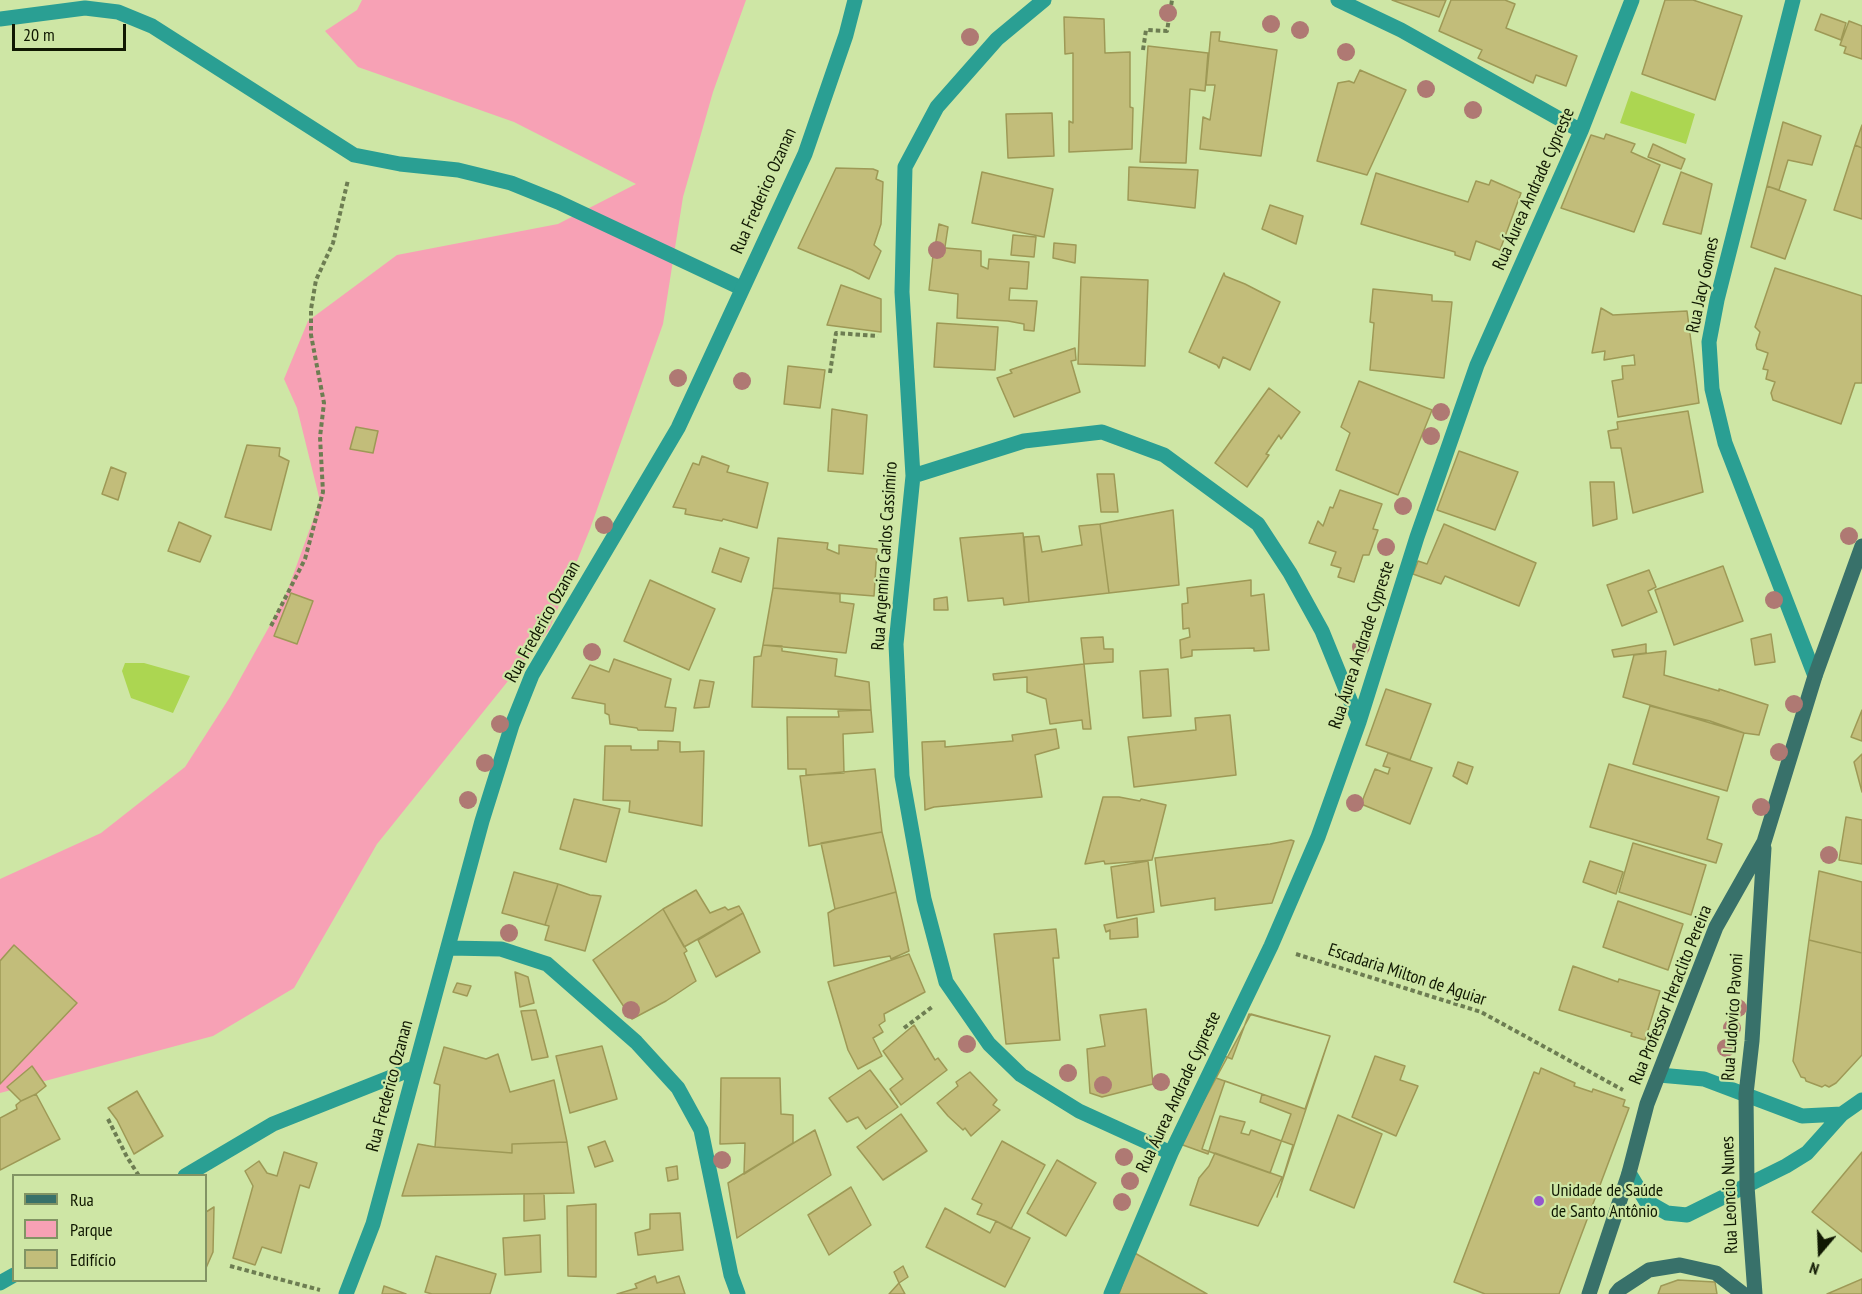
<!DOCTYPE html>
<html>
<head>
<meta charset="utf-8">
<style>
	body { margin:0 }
	#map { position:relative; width:1862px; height:1294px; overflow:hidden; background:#cee6a5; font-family:"PT Sans Narrow",sans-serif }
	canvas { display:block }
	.legend { position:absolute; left:12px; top:1174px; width:195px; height:108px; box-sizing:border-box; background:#cee6a5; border:2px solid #829464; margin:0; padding:8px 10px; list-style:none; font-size:18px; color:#101802 }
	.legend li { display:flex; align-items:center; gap:12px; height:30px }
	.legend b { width:30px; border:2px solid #829464 }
	.north { position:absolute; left:1790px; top:1222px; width:60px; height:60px; -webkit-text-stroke:4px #cee6a5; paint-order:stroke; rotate:199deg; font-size:16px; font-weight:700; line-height:24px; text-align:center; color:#101802 }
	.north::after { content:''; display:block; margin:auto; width:21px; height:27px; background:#101802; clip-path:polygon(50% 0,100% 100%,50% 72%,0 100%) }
	.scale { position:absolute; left:12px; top:24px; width:114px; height:27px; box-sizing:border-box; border:3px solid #101802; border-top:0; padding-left:8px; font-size:18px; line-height:21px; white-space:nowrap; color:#101802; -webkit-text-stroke:4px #cee6a5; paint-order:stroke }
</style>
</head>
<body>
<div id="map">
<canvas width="1862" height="1294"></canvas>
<ul class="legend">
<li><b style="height:8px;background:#38716a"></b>Rua</li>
<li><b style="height:16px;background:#f7a1b5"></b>Parque</li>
<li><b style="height:16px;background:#c2bd7a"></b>Edifício</li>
</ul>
<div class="north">N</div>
<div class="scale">20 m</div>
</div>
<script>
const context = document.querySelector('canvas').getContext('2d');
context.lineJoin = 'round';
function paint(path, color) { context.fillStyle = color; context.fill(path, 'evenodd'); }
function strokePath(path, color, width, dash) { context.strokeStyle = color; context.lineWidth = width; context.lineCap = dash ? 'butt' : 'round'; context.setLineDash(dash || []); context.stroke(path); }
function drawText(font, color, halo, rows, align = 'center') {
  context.font = font + ' "PT Sans Narrow",sans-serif'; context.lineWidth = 4.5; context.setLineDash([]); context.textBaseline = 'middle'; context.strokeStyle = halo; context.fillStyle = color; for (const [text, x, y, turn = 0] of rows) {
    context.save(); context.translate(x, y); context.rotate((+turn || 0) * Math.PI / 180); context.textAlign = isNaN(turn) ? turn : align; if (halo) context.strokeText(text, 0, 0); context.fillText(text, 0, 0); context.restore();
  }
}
paint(new Path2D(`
	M 362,0 L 746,0 L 713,92 L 683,197 L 663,324 L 590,529 L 549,630 L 377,844 L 294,988 L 213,1036 L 0,1093 L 0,879 L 101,833 L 185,767 L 230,697 L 284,600 L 320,501 L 297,408 L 284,379 L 308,321 L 397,255 L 558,224 L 636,184 L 514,122 L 358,67 L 325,31 L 357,10 Z`), '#f7a1b5');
paint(new Path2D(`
	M 1631,91 L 1695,114 L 1686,144 L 1620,123 Z
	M 125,663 L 144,663 L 190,676 L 173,713 L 131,698 L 122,671 Z`), '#acd651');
const building = new Path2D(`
	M 1392,0 L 1446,0 L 1439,17 Z
	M 1451,0 L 1505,0 L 1515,4 L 1506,28 L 1577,56 L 1566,86 L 1536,75 L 1533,83 L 1478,58 L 1482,50 L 1439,31 Z
	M 1665,0 L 1693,0 L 1742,16 L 1715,100 L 1642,74 Z
	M 1821,14 L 1846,23 L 1841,40 L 1815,30 Z
	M 1064,17 L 1104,19 L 1105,53 L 1130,52 L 1130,107 L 1133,108 L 1132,149 L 1069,152 L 1069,121 L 1073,123 L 1073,53 L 1065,54 Z
	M 1849,21 L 1862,26 L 1862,59 L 1844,53 L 1846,47 L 1840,45 Z
	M 1211,32 L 1220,32 L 1219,41 L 1277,50 L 1261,156 L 1200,149 L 1203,117 L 1210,120 L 1215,85 L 1206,85 Z
	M 1148,46 L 1208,53 L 1205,91 L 1190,89 L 1186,163 L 1140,162 Z
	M 1360,70 L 1406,90 L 1367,175 L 1317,161 L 1338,83 L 1349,81 L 1354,83 Z
	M 1052,113 L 1054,156 L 1008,158 L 1006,114 Z
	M 1783,122 L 1821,136 L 1812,165 L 1788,160 L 1779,190 L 1767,186 Z
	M 1862,125 L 1862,148 L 1855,145 Z
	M 1606,134 L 1635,144 L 1631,152 L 1660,165 L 1634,232 L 1561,208 L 1591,135 L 1604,139 Z
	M 1653,144 L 1685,159 L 1681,169 L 1648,157 Z
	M 1855,145 L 1862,148 L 1862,219 L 1834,210 Z
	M 1129,167 L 1198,170 L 1195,208 L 1128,200 Z
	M 836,168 L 873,169 L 878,171 L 876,179 L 883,182 L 881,224 L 874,245 L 881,251 L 869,279 L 852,270 L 798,248 Z
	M 982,172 L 1053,189 L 1044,237 L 972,223 Z
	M 1681,172 L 1712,184 L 1701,234 L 1663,224 Z
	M 1376,173 L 1468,202 L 1476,181 L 1489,185 L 1491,180 L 1521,193 L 1500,250 L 1476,241 L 1470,260 L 1455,255 L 1455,252 L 1361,224 Z
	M 1767,186 L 1806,200 L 1785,259 L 1751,247 Z
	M 1270,205 L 1303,216 L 1296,244 L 1262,229 Z
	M 939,224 L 948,227 L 945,247 L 935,247 Z
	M 1013,235 L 1036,237 L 1034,257 L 1011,255 Z
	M 1054,243 L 1076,245 L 1075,263 L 1053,258 Z
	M 934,247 L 981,251 L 981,266 L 988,269 L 989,259 L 1029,262 L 1027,289 L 1010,288 L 1009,300 L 1037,301 L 1034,331 L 1024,330 L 1024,324 L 1008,321 L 957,318 L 958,294 L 929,290 Z
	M 1775,268 L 1862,296 L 1862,383 L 1855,383 L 1841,424 L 1773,400 L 1771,393 L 1775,382 L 1766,379 L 1768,370 L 1763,369 L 1768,353 L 1757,349 L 1756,345 L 1760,332 L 1755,327 Z
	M 1224,273 L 1225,276 L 1245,284 L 1280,302 L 1250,370 L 1223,357 L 1219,368 L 1217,365 L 1189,352 Z
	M 1081,277 L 1148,280 L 1145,366 L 1078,364 Z
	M 841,285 L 881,299 L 881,332 L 827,325 Z
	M 1373,289 L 1432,295 L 1432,301 L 1452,302 L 1444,378 L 1370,370 L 1374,323 L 1370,322 Z
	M 1601,308 L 1613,315 L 1687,311 L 1699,403 L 1618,417 L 1612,381 L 1623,379 L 1622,366 L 1635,365 L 1634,355 L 1604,360 L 1605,351 L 1592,353 Z
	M 937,323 L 998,327 L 995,370 L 934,367 Z
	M 1075,348 L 1076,360 L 1071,361 L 1080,392 L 1014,417 L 997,378 L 1012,373 L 1010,370 Z
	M 788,366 L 825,370 L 820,408 L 784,404 Z
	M 1359,381 L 1432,410 L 1398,495 L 1336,470 L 1350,433 L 1341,427 Z
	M 1269,388 L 1300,412 L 1281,439 L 1279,435 L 1266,454 L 1269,455 L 1247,487 L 1215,463 Z
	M 832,409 L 867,415 L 863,474 L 828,471 Z
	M 1688,411 L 1703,492 L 1633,513 L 1621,448 L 1611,448 L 1608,431 L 1618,429 L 1617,422 Z
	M 356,427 L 378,431 L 373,453 L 350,449 Z
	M 247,445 L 280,448 L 279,456 L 289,461 L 271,530 L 225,517 Z
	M 1459,451 L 1518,472 L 1495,530 L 1437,510 Z
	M 702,456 L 729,466 L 727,472 L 768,483 L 757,528 L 723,519 L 722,521 L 685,514 L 686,509 L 673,507 L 693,463 L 699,465 Z
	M 111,467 L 126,473 L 118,500 L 102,494 Z
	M 1097,474 L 1114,474 L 1118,512 L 1101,512 Z
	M 1590,482 L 1614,482 L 1617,519 L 1593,526 Z
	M 1340,490 L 1382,504 L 1374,526 L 1373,529 L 1378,530 L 1369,555 L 1363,555 L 1354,582 L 1338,577 L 1341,568 L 1331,565 L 1336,552 L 1309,543 L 1318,521 L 1323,526 L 1330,507 L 1333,508 Z
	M 1173,510 L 1179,585 L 1109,593 L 1100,524 Z
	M 179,522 L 211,536 L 200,562 L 168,551 Z
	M 1100,524 L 1109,593 L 1029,602 L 1024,537 L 1039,536 L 1042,552 L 1082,545 L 1079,526 Z
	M 1444,524 L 1536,563 L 1519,606 L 1445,576 L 1441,584 L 1413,574 L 1418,561 L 1427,564 Z
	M 1023,533 L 1029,602 L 1004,605 L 1003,598 L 968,601 L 960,538 Z
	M 778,538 L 828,543 L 827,549 L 839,554 L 839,545 L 877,549 L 874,596 L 773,588 Z
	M 720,548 L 749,558 L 741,582 L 712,572 Z
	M 1723,566 L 1743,621 L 1674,645 L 1655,590 Z
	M 1649,570 L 1656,587 L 1648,591 L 1657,612 L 1622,626 L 1607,585 Z
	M 650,580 L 715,609 L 689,670 L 624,641 Z
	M 1251,580 L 1251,596 L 1264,594 L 1269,650 L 1254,651 L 1254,648 L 1192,650 L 1192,656 L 1181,658 L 1180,640 L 1190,637 L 1189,628 L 1183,629 L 1182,604 L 1188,603 L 1187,588 Z
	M 773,588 L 840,594 L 840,602 L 854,604 L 846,653 L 763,645 Z
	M 291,593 L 313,601 L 297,644 L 274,636 Z
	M 947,597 L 948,610 L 934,610 L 934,599 Z
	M 1771,634 L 1775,662 L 1755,665 L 1751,639 Z
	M 1103,637 L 1104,649 L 1113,649 L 1113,662 L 1084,664 L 1081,638 Z
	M 1646,644 L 1646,653 L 1614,657 L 1612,650 Z
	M 763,645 L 782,646 L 782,651 L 837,659 L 835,676 L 869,682 L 871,710 L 752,707 L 754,657 L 761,656 Z
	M 1666,651 L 1664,675 L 1719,691 L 1719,689 L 1768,705 L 1759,735 L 1744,733 L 1623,697 L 1634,655 Z
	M 614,659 L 671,679 L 665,707 L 676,708 L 673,731 L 638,730 L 637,728 L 610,724 L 609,715 L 605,713 L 605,704 L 572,698 L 590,665 L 609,672 Z
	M 1084,664 L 1091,729 L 1083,729 L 1082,720 L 1050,724 L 1046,699 L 1027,692 L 1027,677 L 994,680 L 993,674 Z
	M 1168,669 L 1171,716 L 1143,718 L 1140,671 Z
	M 700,680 L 714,682 L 709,707 L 694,708 Z
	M 1386,689 L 1431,704 L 1410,760 L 1366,745 Z
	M 1650,706 L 1710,721 L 1744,733 L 1727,791 L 1633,764 Z
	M 871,710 L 873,732 L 843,734 L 844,773 L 806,775 L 806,769 L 788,769 L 787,717 L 839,717 L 838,711 Z
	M 1862,710 L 1862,741 L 1851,737 Z
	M 1230,715 L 1236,775 L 1134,787 L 1128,737 L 1196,730 L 1195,718 Z
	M 1056,729 L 1059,748 L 1035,755 L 1042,797 L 934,807 L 925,810 L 922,742 L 945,741 L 945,747 L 1013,741 L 1012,735 Z
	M 658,741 L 680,742 L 680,752 L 682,752 L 704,751 L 702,826 L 629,812 L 630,801 L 603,800 L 605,746 L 631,746 L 631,750 L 658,750 Z
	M 1388,753 L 1432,768 L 1410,824 L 1361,804 L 1375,769 L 1388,774 L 1390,768 L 1383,766 Z
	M 1862,754 L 1862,792 L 1854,762 Z
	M 1458,762 L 1473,767 L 1467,784 L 1453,776 Z
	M 1609,764 L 1719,797 L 1707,839 L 1722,844 L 1716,863 L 1590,827 Z
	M 875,769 L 882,832 L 809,846 L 800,776 Z
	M 1103,797 L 1119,797 L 1140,801 L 1141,799 L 1166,805 L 1152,860 L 1105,864 L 1104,861 L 1085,864 Z
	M 574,799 L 620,809 L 606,862 L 560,849 Z
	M 1846,817 L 1862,820 L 1862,864 L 1839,860 Z
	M 882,832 L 896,892 L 835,909 L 821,843 Z
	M 1291,840 L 1294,841 L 1272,903 L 1215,910 L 1215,898 L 1161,906 L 1155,858 L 1270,844 Z
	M 1633,843 L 1706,865 L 1691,915 L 1619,892 Z
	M 1148,861 L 1154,912 L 1117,918 L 1111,867 Z
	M 1590,861 L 1623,872 L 1616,894 L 1583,882 Z
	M 1819,871 L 1862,882 L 1862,953 L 1809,940 Z
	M 514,872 L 558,884 L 545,925 L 502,913 Z
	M 558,884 L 590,895 L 601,896 L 585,951 L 545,940 L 549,926 L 545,925 Z
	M 696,890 L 710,913 L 725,907 L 728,910 L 739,906 L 743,913 L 684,947 L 663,909 Z
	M 896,892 L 909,951 L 891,959 L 890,956 L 834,966 L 828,913 L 835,909 Z
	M 1618,901 L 1683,924 L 1668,970 L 1603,947 Z
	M 663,909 L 687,951 L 684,953 L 696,981 L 666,1001 L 632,1019 L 593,960 Z
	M 743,913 L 760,952 L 716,977 L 698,940 Z
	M 1137,918 L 1138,937 L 1110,939 L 1110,930 L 1106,932 L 1104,925 Z
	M 1056,929 L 1059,958 L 1053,958 L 1060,1040 L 1006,1044 L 994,934 Z
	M 1809,940 L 1862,953 L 1862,1055 L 1836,1083 L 1829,1087 L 1825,1085 L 1822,1087 L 1806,1081 L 1805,1078 L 1801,1077 L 1793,1061 Z
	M 14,945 L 77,1003 L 0,1084 L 0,961 Z
	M 909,954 L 925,992 L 884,1014 L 885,1021 L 879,1025 L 883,1032 L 873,1038 L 882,1056 L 858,1069 L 848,1050 L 828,982 Z
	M 1573,966 L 1618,982 L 1619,979 L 1660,991 L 1645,1040 L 1631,1036 L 1632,1033 L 1559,1010 Z
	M 515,972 L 528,977 L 534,1003 L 520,1007 Z
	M 457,983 L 471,986 L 467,996 L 453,992 Z
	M 1146,1009 L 1153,1084 L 1102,1097 L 1090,1093 L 1087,1049 L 1105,1046 L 1100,1015 Z
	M 536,1010 L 548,1057 L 532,1060 L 521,1011 Z
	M 1249,1014 L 1330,1036 L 1305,1109 L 1216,1078 L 1224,1056 L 1232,1059 Z
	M 1251,1014 L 1330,1036 L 1277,1197 L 1293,1145 L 1251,1130 L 1249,1135 L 1241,1133 L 1245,1122 L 1220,1116 L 1208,1154 L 1180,1144 Z
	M 914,1025 L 935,1060 L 938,1058 L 947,1070 L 901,1105 L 890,1089 L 903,1079 L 883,1051 Z
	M 602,1046 L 617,1099 L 570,1113 L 556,1056 Z
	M 444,1047 L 486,1059 L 498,1054 L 510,1092 L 554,1080 L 567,1142 L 512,1144 L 512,1153 L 435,1147 L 440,1085 L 434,1083 Z
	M 1375,1056 L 1405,1066 L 1400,1080 L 1418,1086 L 1396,1136 L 1352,1117 Z
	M 32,1066 L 46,1086 L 36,1094 L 21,1101 L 7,1087 Z
	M 1541,1068 L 1575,1083 L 1574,1086 L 1592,1092 L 1593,1089 L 1625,1100 L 1623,1106 L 1629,1108 L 1559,1294 L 1485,1294 L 1454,1282 L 1534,1072 L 1539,1074 Z
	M 870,1070 L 898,1107 L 866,1129 L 858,1117 L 847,1122 L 829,1098 Z
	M 970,1072 L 997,1100 L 993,1105 L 1000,1110 L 971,1136 L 965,1128 L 963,1130 L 948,1116 L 937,1103 L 958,1086 L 956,1082 Z
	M 721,1078 L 780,1078 L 781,1114 L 793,1115 L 793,1143 L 744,1174 L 745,1143 L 720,1144 Z
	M 1225,1081 L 1262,1094 L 1260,1102 L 1291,1114 L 1270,1173 L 1202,1149 Z
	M 137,1091 L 163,1136 L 134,1154 L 117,1120 L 108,1108 Z
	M 36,1094 L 60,1139 L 0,1170 L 0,1118 L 17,1109 L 16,1105 L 21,1101 Z
	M 901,1114 L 927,1151 L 883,1180 L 857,1147 Z
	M 1338,1115 L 1382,1134 L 1354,1208 L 1310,1190 Z
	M 815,1130 L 831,1175 L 737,1238 L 728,1183 Z
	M 605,1141 L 613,1161 L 595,1167 L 588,1147 Z
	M 1002,1141 L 1045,1165 L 1011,1229 L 996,1221 L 977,1214 L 982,1204 L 972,1199 Z
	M 567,1142 L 574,1193 L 402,1196 L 418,1144 L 435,1147 L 512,1153 L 512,1144 Z
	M 284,1152 L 317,1163 L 309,1188 L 300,1185 L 281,1253 L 262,1247 L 255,1265 L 233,1258 L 253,1186 L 245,1171 L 259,1161 L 267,1173 L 277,1176 Z
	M 1862,1152 L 1862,1252 L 1812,1212 Z
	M 1215,1153 L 1282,1177 L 1258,1226 L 1190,1205 L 1199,1178 L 1209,1166 Z
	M 1057,1160 L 1096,1183 L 1066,1236 L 1027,1213 Z
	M 677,1166 L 678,1179 L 668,1181 L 666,1168 Z
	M 851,1187 L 871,1225 L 829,1255 L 808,1215 Z
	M 524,1194 L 544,1194 L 545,1219 L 524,1221 Z
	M 596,1204 L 596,1277 L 568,1276 L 567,1206 Z
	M 214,1207 L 213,1252 L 206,1268 L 206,1212 Z
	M 945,1208 L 990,1233 L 996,1221 L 1030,1238 L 1005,1287 L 926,1247 Z
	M 680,1213 L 683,1250 L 638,1255 L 635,1233 L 650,1229 L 650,1214 Z
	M 540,1235 L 541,1272 L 505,1275 L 503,1238 Z
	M 1133,1252 L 1207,1294 L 1119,1294 Z
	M 436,1256 L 496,1274 L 490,1294 L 432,1294 L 425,1292 Z
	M 903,1266 L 908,1277 L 899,1283 L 894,1272 Z
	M 655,1276 L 657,1283 L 679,1276 L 685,1294 L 617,1294 L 637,1288 L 635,1284 Z
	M 1862,1279 L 1862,1294 L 1827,1294 Z
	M 1678,1280 L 1715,1282 L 1717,1294 L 1658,1294 L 1661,1286 Z
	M 899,1283 L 905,1294 L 889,1294 Z
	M 384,1286 L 406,1294 L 382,1294 Z`);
paint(building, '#c2bd7a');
strokePath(building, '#9e9956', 1.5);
strokePath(new Path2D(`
	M 1143,50 L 1146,30 L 1167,31 L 1172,0
	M 830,373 L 836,333 L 878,336
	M 271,626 L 305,559 L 323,492 L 320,437 L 324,403 L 311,335 L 311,309 L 316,280 L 333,243 L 348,180
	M 1296,954 L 1481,1012 L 1623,1090
	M 904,1028 L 932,1007
	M 108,1119 L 127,1157 L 139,1176
	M 230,1266 L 320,1290`), '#6d7d52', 4, [4.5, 3]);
strokePath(new Path2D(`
	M 0,19 L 85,8 L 118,12 L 152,26 L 354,155 L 400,164 L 458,170 L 511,183 L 558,202 L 741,288`), '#2a9f93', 15);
strokePath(new Path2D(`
	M 1044,0 L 997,39 L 937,107 L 905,167 L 902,292 L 913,476 L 896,644 L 902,776 L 924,899 L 946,982 L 989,1044 L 1021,1075 L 1079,1111 L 1171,1153
	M 1338,0 L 1401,30 L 1581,131
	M 1793,0 L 1717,300 L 1709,342 L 1712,389 L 1725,443 L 1815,676
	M 913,476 L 1024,441 L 1102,432 L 1164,455 L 1258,524 L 1290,573 L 1322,631 L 1359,722
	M 449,948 L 501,949 L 547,964 L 636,1042 L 678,1088 L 701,1130 L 731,1275 L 738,1294
	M 1659,1075 L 1704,1079 L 1802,1116 L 1842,1114
	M 1629,1173 L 1646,1201 L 1667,1213 L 1687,1215 L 1786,1166 L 1807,1153 L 1842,1114 L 1862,1100
	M 185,1176 L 273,1124 L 414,1068
	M 0,1283 L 14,1275
	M 346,1294 L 373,1224 L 482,821 L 512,725 L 532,675 L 678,428 L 805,154 L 846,35 L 855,0
	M 1111,1294 L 1171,1153 L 1271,946 L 1318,837 L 1359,722 L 1417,537 L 1477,365 L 1581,131 L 1632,0`), '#2a9f93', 15);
strokePath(new Path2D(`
	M 1589,1294 L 1629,1173 L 1647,1104 L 1716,927 L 1764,842 L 1815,676 L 1862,546
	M 1616,1294 L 1620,1289 L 1649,1270 L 1680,1265 L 1716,1273 L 1743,1294
	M 1755,1294 L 1747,1186 L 1746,1094 L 1752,1041 L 1764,848`), '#38716a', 15);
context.fillStyle = '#af7973';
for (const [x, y] of [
	[1168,13],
	[1271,24],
	[1300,30],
	[970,37],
	[1346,52],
	[1426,89],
	[1473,110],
	[937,250],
	[678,378],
	[742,381],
	[1441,412],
	[1431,436],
	[1403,506],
	[604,525],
	[1849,536],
	[1386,547],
	[1774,600],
	[1361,647],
	[592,652],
	[1794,704],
	[500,724],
	[1779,752],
	[485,763],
	[468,800],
	[1355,803],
	[1761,807],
	[1829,855],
	[509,933],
	[1738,1008],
	[631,1010],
	[1732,1028],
	[967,1044],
	[1726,1048],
	[1068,1073],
	[1161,1082],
	[1103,1085],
	[1124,1157],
	[722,1160],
	[1130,1181],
	[1122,1202]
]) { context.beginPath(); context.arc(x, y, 9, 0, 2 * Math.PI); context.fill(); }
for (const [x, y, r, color] of [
	[1539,1201,6,"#9457ce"]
]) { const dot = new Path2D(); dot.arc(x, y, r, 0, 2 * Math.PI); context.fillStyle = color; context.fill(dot); strokePath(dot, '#cee6a5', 2); }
drawText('18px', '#101802', '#cee6a5', [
	["Rua Áurea Andrade Cypreste",1534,189,-66],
	["Rua Frederico Ozanan",764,191,-66],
	["Rua Jacy Gomes",1703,285,-78],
	["Rua Argemira Carlos Cassimiro",885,556,-86],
	["Rua Frederico Ozanan",543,622,-61],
	["Rua Áurea Andrade Cypreste",1362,645,-72],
	["Escadaria Milton de Aguiar",1407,975,18],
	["Rua Professor Heraclito Pereira",1671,995,-68],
	["Rua Ludovico Pavoni",1733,1017,-86],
	["Rua Frederico Ozanan",390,1086,-75],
	["Rua Áurea Andrade Cypreste",1179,1092,-65],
	["Rua Leoncio Nunes",1730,1195,-92]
]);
drawText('18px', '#101802', '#cee6a5', [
	["Unidade de Saúde",1551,1191],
	["de Santo Antônio",1551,1212]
], 'left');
</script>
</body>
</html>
